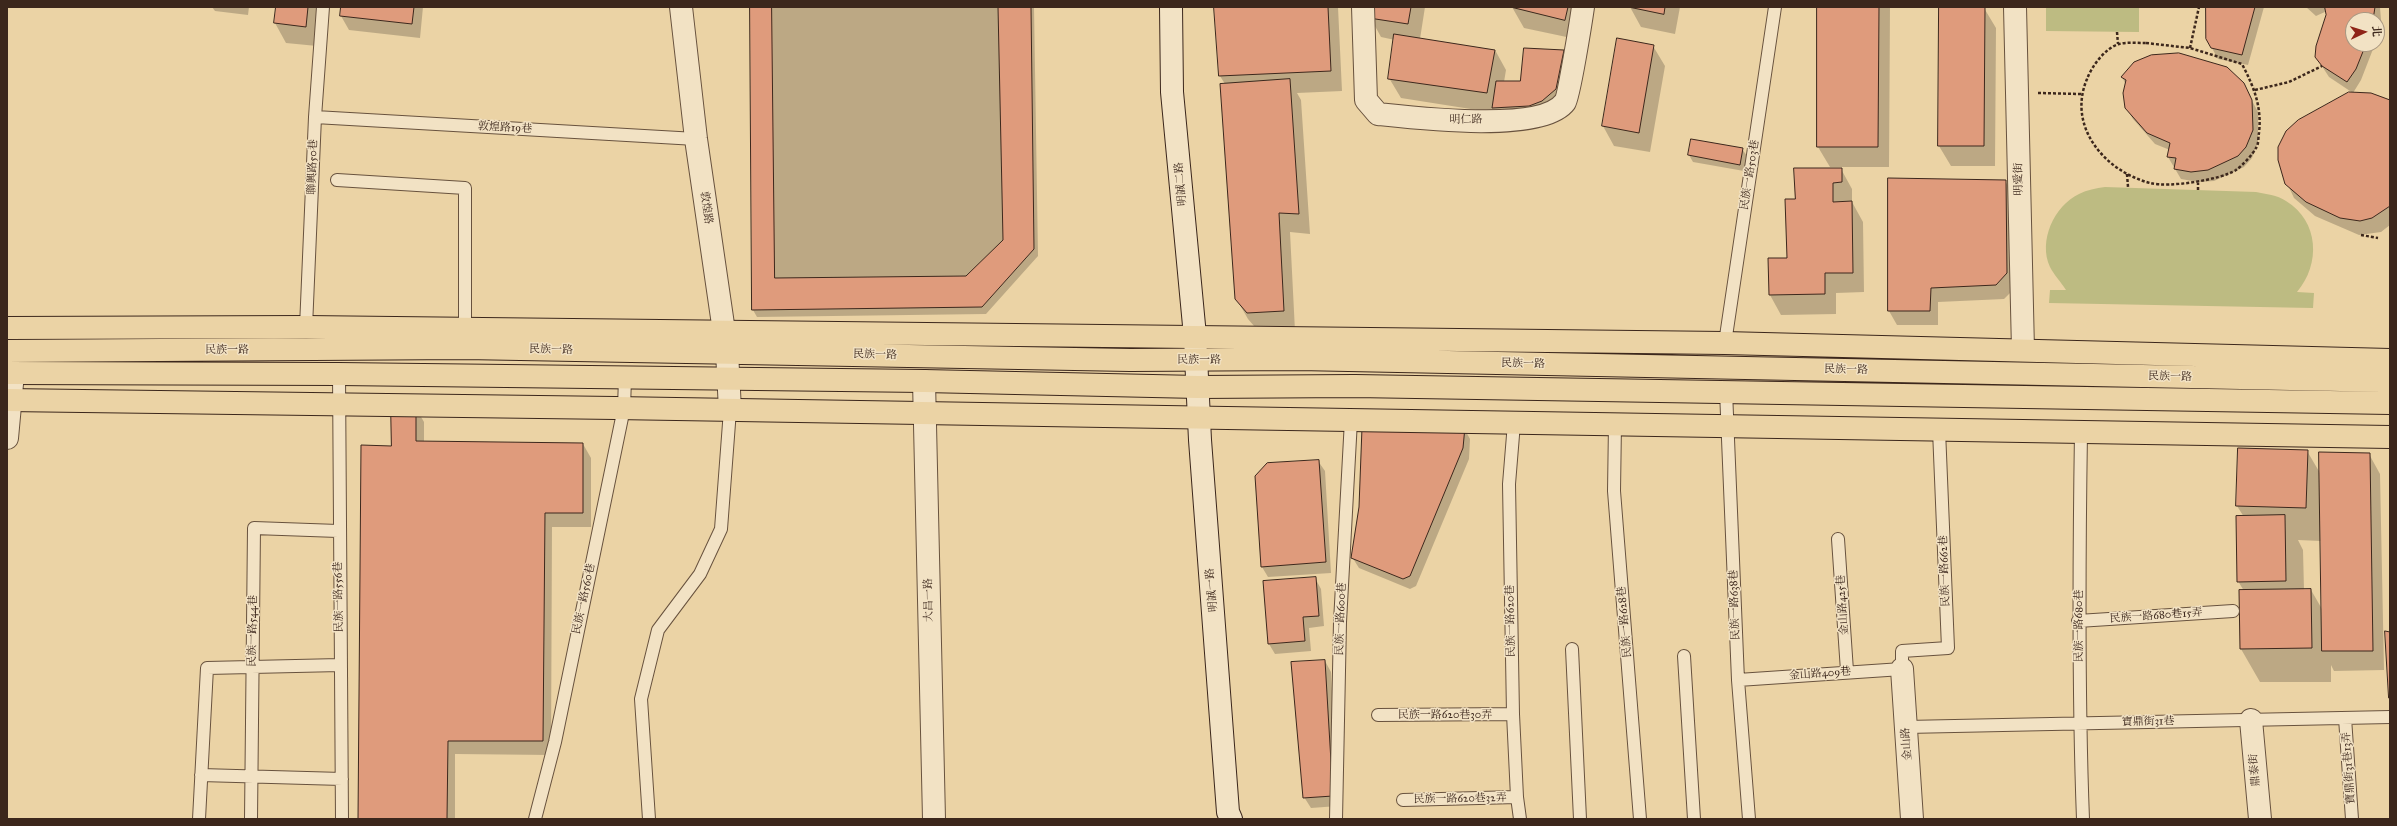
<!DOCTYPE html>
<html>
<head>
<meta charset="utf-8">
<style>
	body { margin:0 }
	#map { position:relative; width:2397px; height:826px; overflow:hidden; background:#ebd3a5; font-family:"IM FELL Great Primer","Noto Serif TC",serif }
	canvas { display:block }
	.frame { position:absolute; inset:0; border:8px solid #3c271c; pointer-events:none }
	.north { position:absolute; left:2345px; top:12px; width:40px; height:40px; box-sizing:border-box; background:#f2e2c4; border:1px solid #a99781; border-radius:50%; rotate:86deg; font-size:11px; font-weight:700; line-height:16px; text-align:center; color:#3c271c }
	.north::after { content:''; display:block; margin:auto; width:14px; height:18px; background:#8f2418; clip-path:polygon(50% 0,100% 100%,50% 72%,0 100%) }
</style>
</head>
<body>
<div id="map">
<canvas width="2397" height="826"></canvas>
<div class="frame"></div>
<div class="north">北</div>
</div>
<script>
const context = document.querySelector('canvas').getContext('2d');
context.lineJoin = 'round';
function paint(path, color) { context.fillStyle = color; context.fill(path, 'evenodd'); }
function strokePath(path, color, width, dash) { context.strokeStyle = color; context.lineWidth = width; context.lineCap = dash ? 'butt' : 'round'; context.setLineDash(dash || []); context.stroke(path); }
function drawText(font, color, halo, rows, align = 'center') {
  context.font = font + ' "IM FELL Great Primer","Noto Serif TC",serif'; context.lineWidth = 3; context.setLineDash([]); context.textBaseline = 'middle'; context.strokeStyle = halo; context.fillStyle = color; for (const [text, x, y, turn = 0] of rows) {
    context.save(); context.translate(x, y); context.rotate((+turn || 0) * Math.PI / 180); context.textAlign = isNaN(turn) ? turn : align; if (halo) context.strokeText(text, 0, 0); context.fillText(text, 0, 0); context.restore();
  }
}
paint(new Path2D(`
	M 2046,7 L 2139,7 L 2139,32 L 2046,31 Z
	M 2105,187 L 2256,192 C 2266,194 2277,195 2286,201 C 2319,221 2321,264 2297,292 L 2314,293 L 2313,308 L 2049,303 L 2050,290 L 2066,290 C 2061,282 2054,275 2050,267 C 2038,241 2054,206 2079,194 C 2087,190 2096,188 2105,187 Z`), '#bdbb82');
paint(new Path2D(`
	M 212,7 L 249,7 L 248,15 L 215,11 Z
	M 277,7 L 321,7 L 317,46 L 286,43 L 275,23 Z
	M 342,7 L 423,7 L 420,38 L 349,30 L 341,16 Z
	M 751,7 L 1034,7 L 1038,256 L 986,314 L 757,317 L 753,310 Z
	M 1215,7 L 1338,7 L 1342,91 L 1297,93 L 1301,100 L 1310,234 L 1290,232 L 1295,331 L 1260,333 L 1248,319 L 1236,298 L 1225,84 L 1220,76 Z
	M 1371,7 L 1425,7 L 1420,39 L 1495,50 L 1506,70 L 1504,82 L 1521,82 L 1563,51 L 1574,71 L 1567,109 L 1496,113 L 1401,98 L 1389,78 L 1395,40 L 1381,37 L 1370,17 Z
	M 1512,7 L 1583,7 L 1576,39 L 1524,28 Z
	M 1630,7 L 1680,7 L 1675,34 L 1641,27 Z
	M 1818,7 L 1890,7 L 1889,167 L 1830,167 L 1818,147 Z
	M 2207,7 L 2264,7 L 2248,65 L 2218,59 L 2207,39 Z
	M 2306,7 L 2380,7 L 2381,20 L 2377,37 L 2377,20 L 2353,20 L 2353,44 L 2375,44 L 2361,80 L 2353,93 L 2329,77 L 2316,57 L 2327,11 L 2316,16 Z
	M 1984,8 L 1996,28 L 1995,166 L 1951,166 L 1939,146 Z
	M 1653,46 L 1665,66 L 1650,152 L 1614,146 L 1603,126 Z
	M 2122,77 L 2249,95 L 2258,112 L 2258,142 L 2252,158 L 2244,167 L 2214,181 L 2198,182 L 2181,179 L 2168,157 L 2170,150 L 2155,144 L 2133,119 L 2126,108 L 2126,85 Z
	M 2370,94 L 2383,97 L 2390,101 L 2390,225 L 2381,232 L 2359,235 L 2315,216 L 2294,198 L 2281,170 L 2279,147 Z
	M 1742,149 L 1747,156 L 1744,171 L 1693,162 L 1689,155 Z
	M 1841,169 L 1852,189 L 1852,202 L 1863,222 L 1864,292 L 1836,293 L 1836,314 L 1781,315 L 1770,295 L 1788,259 L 1796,200 Z
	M 1889,179 L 2005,181 L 2014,195 L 2015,288 L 2004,299 L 1938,302 L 1938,325 L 1897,325 L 1889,311 Z
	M 416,408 L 424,422 L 424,442 L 583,444 L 591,458 L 591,527 L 552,527 L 551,755 L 455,754 L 455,819 L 359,819 L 392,447 Z
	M 1464,428 L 1470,439 L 1469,459 L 1416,586 L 1410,589 L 1359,568 L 1352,557 Z
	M 2307,451 L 2320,473 L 2369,454 L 2380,474 L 2384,670 L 2334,671 L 2331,665 L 2331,682 L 2260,682 L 2241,649 L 2244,591 L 2238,581 L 2244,517 L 2237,506 ZM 2298,540 L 2321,541 L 2322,609 L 2311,590 L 2304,590 L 2303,550 Z
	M 1318,461 L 1325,471 L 1331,573 L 1268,577 L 1262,567 Z
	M 1315,578 L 1321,589 L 1324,626 L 1309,628 L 1311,651 L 1275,654 L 1269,644 Z
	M 1325,661 L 1331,672 L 1338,806 L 1311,808 L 1304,797 Z`), '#0003');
const building = new Path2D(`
	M 276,7 L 308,7 L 306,27 L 274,23 Z
	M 341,7 L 414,7 L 412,24 L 340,16 Z
	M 750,7 L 1031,7 L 1034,249 L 982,307 L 752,310 Z
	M 772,7 L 998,7 L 1003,240 L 966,276 L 775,278 Z
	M 1214,7 L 1328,7 L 1331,71 L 1219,76 Z
	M 1370,7 L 1411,7 L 1408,24 L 1369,18 Z
	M 1511,7 L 1568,7 L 1565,20 Z
	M 1629,7 L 1665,7 L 1664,14 Z
	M 1817,7 L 1879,7 L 1878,147 L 1817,147 Z
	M 1939,7 L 1985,7 L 1984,146 L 1938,146 Z
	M 2206,7 L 2255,7 L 2242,55 L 2211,48 L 2206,39 Z
	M 2325,7 L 2375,7 L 2373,20 L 2353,20 L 2353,44 L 2366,44 L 2356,69 L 2347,82 L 2322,66 L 2315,57 L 2316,46 L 2326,15 Z
	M 1394,34 L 1495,50 L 1487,93 L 1388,79 Z
	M 1617,38 L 1654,45 L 1639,133 L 1602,126 Z
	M 1524,48 L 1564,50 L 1556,89 L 1542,101 L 1529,106 L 1492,108 L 1496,81 L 1520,81 Z
	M 2179,53 L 2227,67 L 2244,83 L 2252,100 L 2253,130 L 2246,147 L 2238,156 L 2208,170 L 2191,172 L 2174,169 L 2176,158 L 2167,157 L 2170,143 L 2147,133 L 2125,108 L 2123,93 L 2126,80 L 2121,77 L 2134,62 L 2151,55 Z
	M 1290,79 L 1299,214 L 1279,213 L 1284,311 L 1247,313 L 1235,299 L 1220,84 Z
	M 2349,92 L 2371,93 L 2390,100 L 2390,206 L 2372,218 L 2360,221 L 2340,218 L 2306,202 L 2285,184 L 2278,160 L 2278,147 L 2286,131 L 2298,120 Z
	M 1691,139 L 1743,148 L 1740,165 L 1688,155 Z
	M 1794,168 L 1842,168 L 1842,182 L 1833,183 L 1833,202 L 1852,201 L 1853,273 L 1825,273 L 1825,294 L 1769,295 L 1768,258 L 1787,258 L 1785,199 L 1795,199 Z
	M 1888,178 L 2006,180 L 2007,273 L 1996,285 L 1931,288 L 1930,311 L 1888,311 Z
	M 391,407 L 416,407 L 416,441 L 583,443 L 583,513 L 545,513 L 543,741 L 448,741 L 447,819 L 358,819 L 361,445 L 391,446 Z
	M 1465,427 L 1463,448 L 1410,576 L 1403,579 L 1351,558 L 1359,507 L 1362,428 Z
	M 2238,448 L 2308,450 L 2306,508 L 2236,506 Z
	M 2319,452 L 2370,453 L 2373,651 L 2322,651 Z
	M 1319,460 L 1326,562 L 1261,567 L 1255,476 L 1267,463 Z
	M 2285,515 L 2286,581 L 2237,582 L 2236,516 Z
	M 1316,577 L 1319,616 L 1303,617 L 1305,641 L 1268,644 L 1263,581 Z
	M 2311,589 L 2312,648 L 2240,649 L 2239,590 Z
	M 2385,631 L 2390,632 L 2390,698 L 2389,698 Z
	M 1325,660 L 1333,796 L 1303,798 L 1291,662 Z`);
paint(building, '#df9b7c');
strokePath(building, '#3c271c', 1);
const lane = new Path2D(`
	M 315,117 L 696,139
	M 337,180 L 465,188 L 465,333
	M 306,327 L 315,117 L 323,7
	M 1725,343 L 1775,7
	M 339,374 L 342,819
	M 1726,391 L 1738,680 L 1749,819
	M 1514,423 L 1509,484 L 1513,714 L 1517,797 L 1520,819
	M 1615,424 L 1614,491 L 1640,819
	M 2081,432 C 2079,561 2078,690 2083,819
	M 1838,539 L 1847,671
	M 2078,621 L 2233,611
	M 1572,649 L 1580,819
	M 1684,656 L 1694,819
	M 1738,680 L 1902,669 L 1902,651 L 1948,648 L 1939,430
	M 1378,715 L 1513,714
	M 2345,718 L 2352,819
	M 1906,727 L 2390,717
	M 201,775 L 342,779
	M 1403,800 L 1517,797
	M 199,819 L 207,668 L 340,665
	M 251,819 L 254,528 L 338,531
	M 535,819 L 555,742 L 624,408 L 625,378
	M 649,819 L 641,699 L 658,630 L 700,574 L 721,529 L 730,410
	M 1336,819 L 1340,622 L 1351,420`);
const street = new Path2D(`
	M 681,7 L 696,139 L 727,352 L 730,410
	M 1363,7 L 1366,100 L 1378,114 C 1415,118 1542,133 1565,102 C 1569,96 1581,21 1583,7
	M 2015,7 L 2023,350
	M 924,381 L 934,819
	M 7,438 L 13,373
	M 1902,669 L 1912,819
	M 2251,720 L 2260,819`);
const secondary = new Path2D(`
	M 1171,7 L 1172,92 L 1195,336 L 1200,440 L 1228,812 L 1231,819`);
const primary = new Path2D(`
	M 7,328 L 306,327 L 1725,343 L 2390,360
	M 7,351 L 465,348 L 1130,360 L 1299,359 L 2390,381
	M 7,373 L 339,374 L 924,381 L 1198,387 L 1355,386 L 2390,403
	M 7,400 L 615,408 L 2390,437`);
strokePath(lane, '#68523e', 14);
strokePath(street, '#68523e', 24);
strokePath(secondary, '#3c271c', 24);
strokePath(primary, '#3c271c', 24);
strokePath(new Path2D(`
	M 2117,32 L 2118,44
	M 2146,43 L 2190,48 L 2242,64 C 2254,87 2262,107 2259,133 C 2258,137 2259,144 2256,148 C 2253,154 2242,166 2236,170 C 2220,180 2168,188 2150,183 C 2104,171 2067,126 2087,79 C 2092,66 2105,48 2119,44 C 2127,42 2137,43 2146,43 Z
	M 2190,48 L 2199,7
	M 2255,90 L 2289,82 L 2322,66
	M 2038,93 L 2081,94
	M 2127,174 L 2128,187
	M 2198,190 L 2198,183
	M 2361,235 L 2378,238`), '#3c271c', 2.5, [3, 2]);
strokePath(lane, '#f2e2c4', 12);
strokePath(street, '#f2e2c4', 22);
strokePath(secondary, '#f2e2c4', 22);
strokePath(primary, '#ebd3a5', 22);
drawText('11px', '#3c271c', '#f2e2c4', [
	["明仁路",1466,120,-1],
	["敦煌路19巷",505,128,3],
	["聯興路50巷",313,167,-88],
	["民族一路503巷",1750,175,-81],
	["明愛街",2019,179,-91],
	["明誠二路",1181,184,-95],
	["敦煌路",706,208,82],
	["民族一路",227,350],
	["民族一路",551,350,1],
	["民族一路",875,355,1],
	["民族一路",1199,360],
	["民族一路",1523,364,1],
	["民族一路",1846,370,1],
	["民族一路",2170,377,1],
	["民族一路662巷",1945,571,-92],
	["明誠一路",1212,590,-95],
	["民族一路556巷",339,597,-91],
	["民族一路560巷",584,599,-78],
	["大昌一路",929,600,-91],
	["民族一路638巷",1735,605,-92],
	["金山路425巷",1843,605,-94],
	["民族一路680巷15弄",2156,616,-4],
	["民族一路600巷",1341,619,-88],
	["民族一路620巷",1511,621,-91],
	["民族一路628巷",1625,622,-95],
	["民族一路680巷",2079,626,-90],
	["民族一路544巷",253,631,-89],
	["金山路409巷",1820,674,-4],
	["民族一路620巷30弄",1445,715],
	["寶鼎街31巷",2148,722,-1],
	["金山路",1907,744,-94],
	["寶鼎街31巷13弄",2349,768,-94],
	["鼎泰街",2255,770,-95],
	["民族一路620巷32弄",1460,799,-1]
]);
</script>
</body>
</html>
